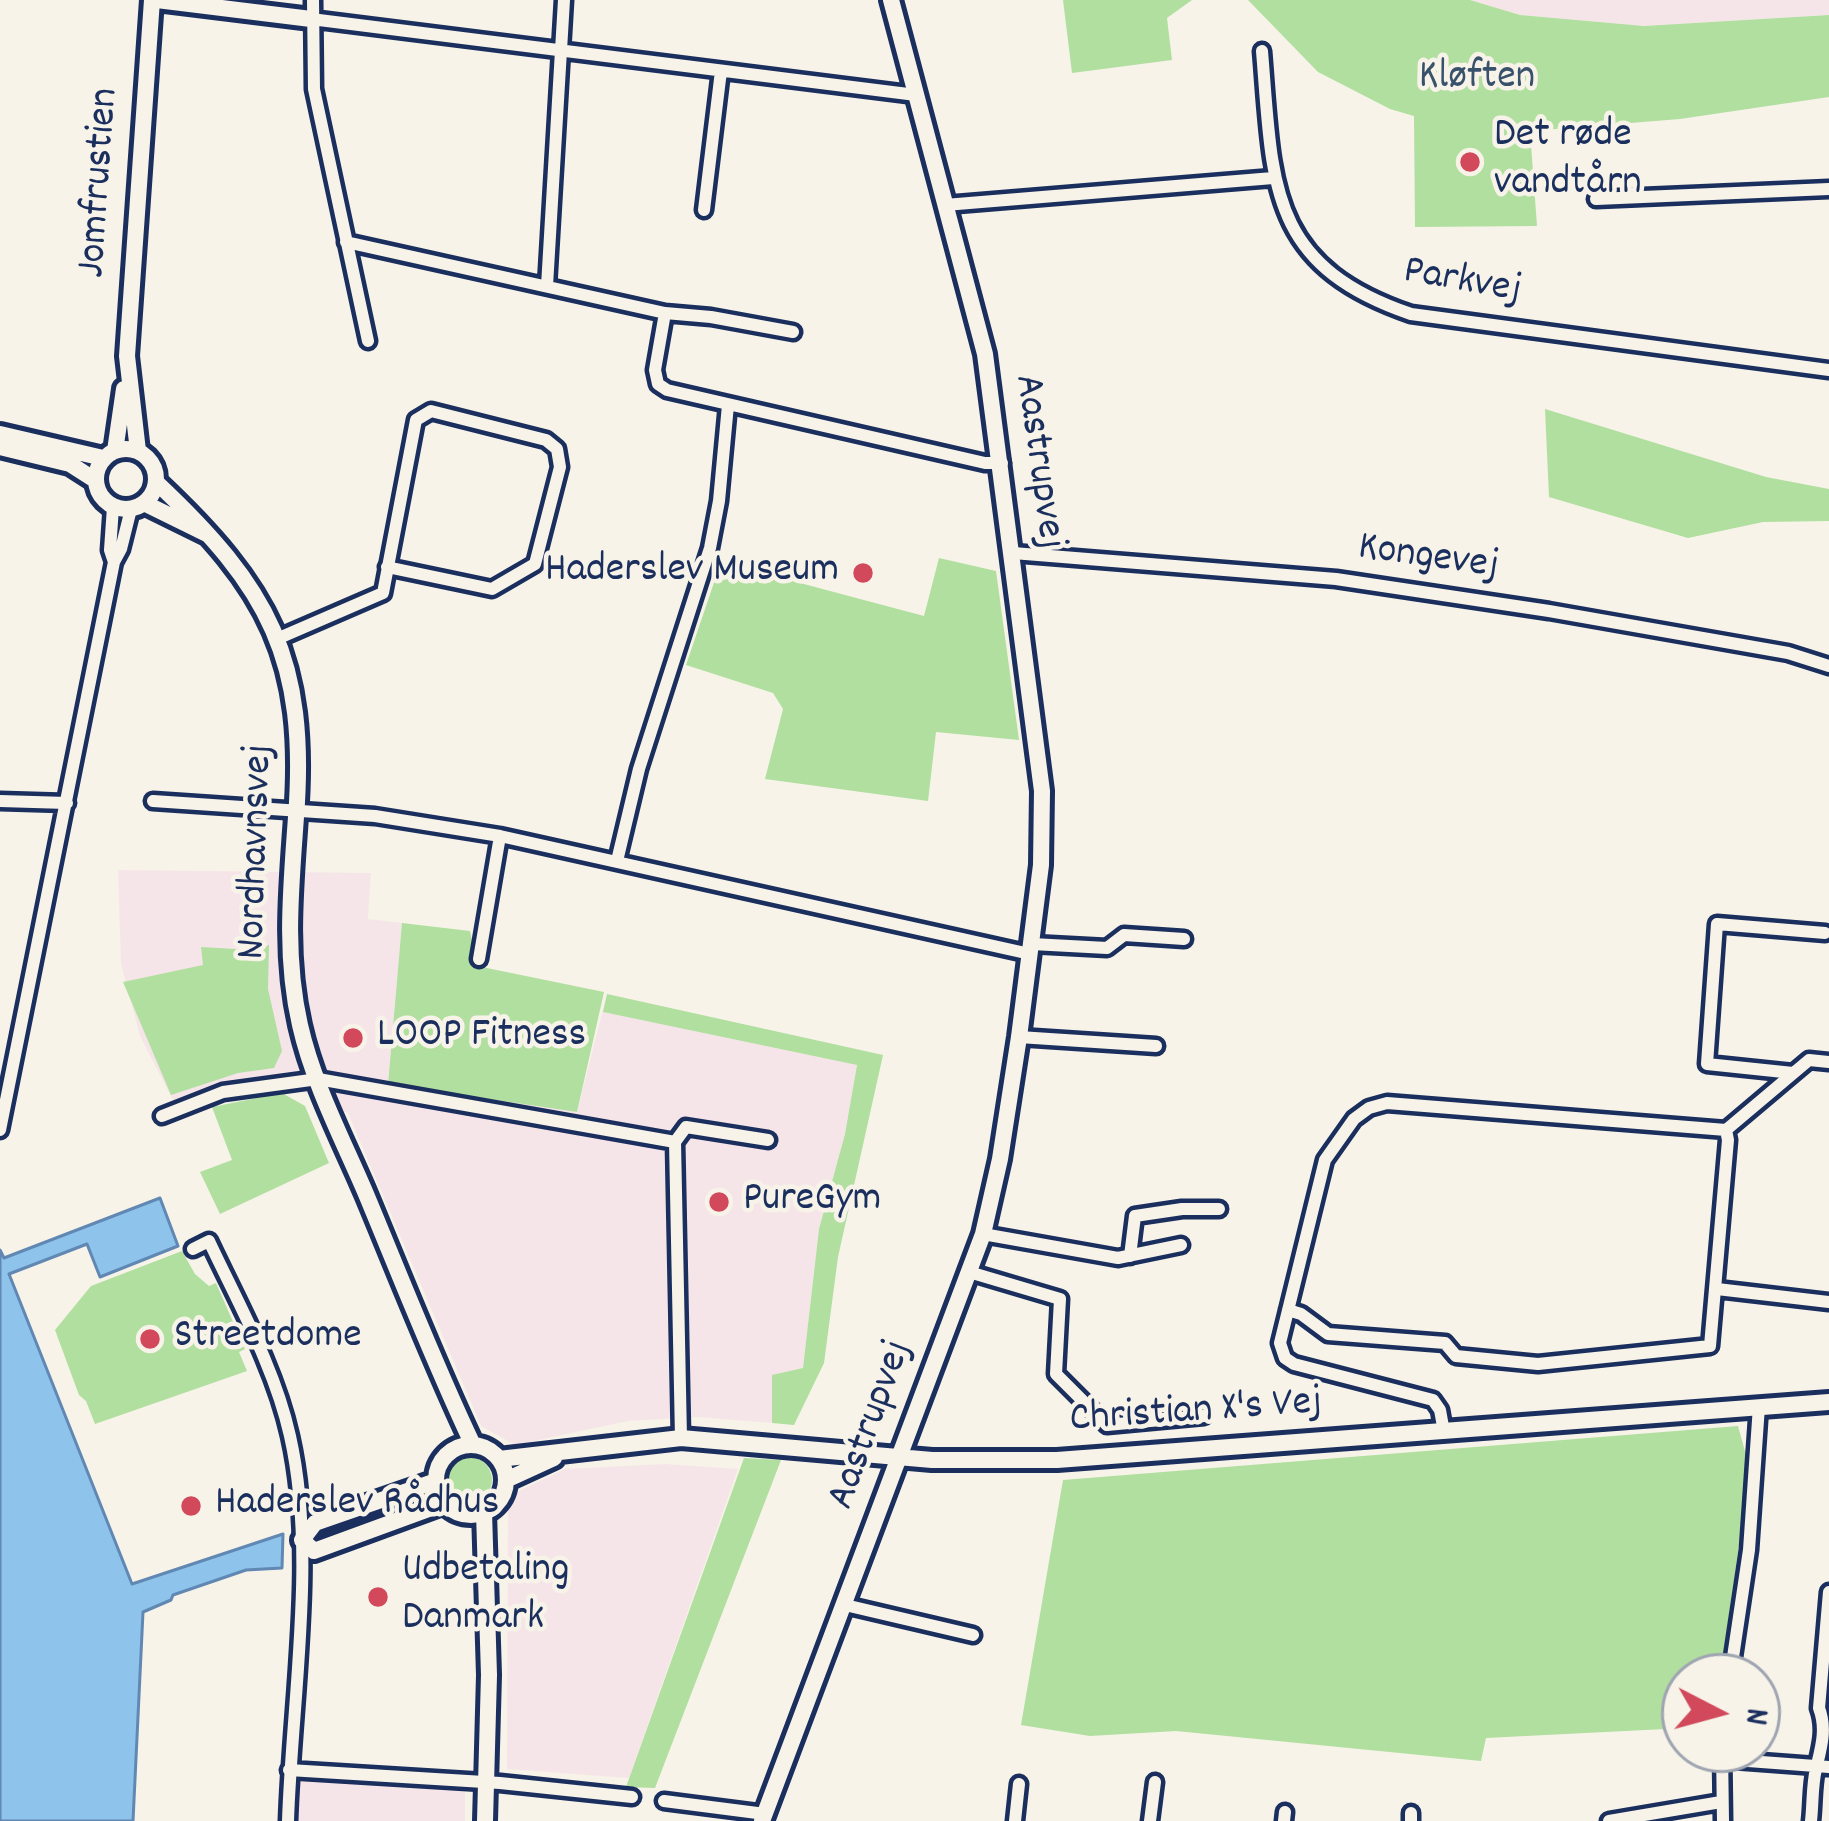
<!DOCTYPE html>
<html>
<head>
<meta charset="utf-8">
<style>
	body { margin:0 }
	#map { position:relative; width:1829px; height:1821px; overflow:hidden; background:#f7f3e8; font-family:Dekko,sans-serif }
	canvas { display:block }
	.north { position:absolute; left:1661px; top:1653px; width:120px; height:120px; box-sizing:border-box; background:#f7f3e8; border:3px solid #9fa5b1; border-radius:50%; rotate:96deg; font-size:33px; font-weight:700; line-height:48px; text-align:center; color:#1b2f5e }
	.north::after { content:''; display:block; margin:auto; width:42px; height:54px; background:#d1495b; clip-path:polygon(50% 0,100% 100%,50% 72%,0 100%) }
</style>
</head>
<body>
<div id="map">
<canvas width="1829" height="1821"></canvas>
<div class="north">N</div>
</div>
<script>
const context = document.querySelector('canvas').getContext('2d');
context.lineJoin = 'round';
function paint(path, color) { context.fillStyle = color; context.fill(path, 'evenodd'); }
function strokePath(path, color, width, dash) { context.strokeStyle = color; context.lineWidth = width; context.lineCap = dash ? 'butt' : 'round'; context.setLineDash(dash || []); context.stroke(path); }
function drawText(font, color, halo, rows, align = 'center') {
  context.font = font + ' Dekko,sans-serif'; context.lineWidth = 9; context.setLineDash([]); context.textBaseline = 'middle'; context.strokeStyle = halo; context.fillStyle = color; for (const [text, x, y, turn = 0] of rows) {
    context.save(); context.translate(x, y); context.rotate((+turn || 0) * Math.PI / 180); context.textAlign = isNaN(turn) ? turn : align; if (halo) context.strokeText(text, 0, 0); context.fillText(text, 0, 0); context.restore();
  }
}
paint(new Path2D(`
	M 1470,0 L 1829,0 L 1829,15 L 1644,26 L 1520,15 Z
	M 118,870 L 371,873 L 368,919 L 402,923 L 388,1083 L 577,1112 L 607,994 L 604,1012 L 857,1065 L 845,1134 L 819,1229 L 803,1368 L 772,1376 L 772,1423 L 698,1417 L 628,1421 L 515,1445 L 481,1426 L 348,1113 L 295,1088 L 174,1102 L 140,1036 L 121,964 Z
	M 665,1464 L 738,1469 L 629,1778 L 507,1769 L 508,1501 L 521,1490 L 565,1469 Z
	M 293,1779 L 465,1791 L 465,1821 L 291,1821 Z`), '#f6e5e8');
paint(new Path2D(`
	M 1063,0 L 1192,0 L 1167,18 L 1172,60 L 1072,73 Z
	M 1248,0 L 1470,0 L 1520,15 L 1644,26 L 1829,15 L 1829,97 L 1680,119 L 1530,131 L 1537,226 L 1415,227 L 1414,116 L 1390,109 L 1318,72 Z
	M 1545,409 L 1766,477 L 1829,489 L 1829,521 L 1763,522 L 1688,538 L 1549,497 Z
	M 939,558 L 996,571 L 1019,740 L 936,732 L 928,801 L 765,779 L 783,709 L 773,693 L 686,665 L 721,562 L 924,616 Z
	M 402,923 L 470,931 L 477,966 L 604,992 L 577,1112 L 388,1084 Z
	M 269,945 L 268,989 L 282,1051 L 274,1068 L 238,1073 L 171,1095 L 123,982 L 203,965 L 201,947 L 253,950 Z
	M 607,994 L 883,1055 L 838,1257 L 824,1363 L 794,1425 L 772,1423 L 772,1375 L 803,1368 L 819,1229 L 845,1134 L 857,1065 L 603,1012 Z
	M 282,1093 L 305,1106 L 329,1163 L 220,1214 L 200,1172 L 232,1160 L 212,1107 Z
	M 182,1251 L 195,1274 L 209,1286 L 216,1283 L 245,1349 L 239,1352 L 247,1371 L 95,1424 L 86,1401 L 79,1395 L 55,1330 L 91,1286 Z
	M 1738,1426 L 1746,1455 L 1748,1482 L 1720,1677 L 1685,1677 L 1685,1728 L 1486,1738 L 1481,1761 L 1176,1731 L 1090,1736 L 1021,1725 L 1063,1480 Z
	M446 1480a23 23 0 1 1 46 0a23 23 0 1 1-46 0Z
	M 744,1458 L 781,1460 L 655,1788 L 626,1787 Z`), '#b0df9f');
const water = new Path2D(`
	M 160,1198 L 178,1246 L 100,1277 L 87,1244 L 9,1274 L 132,1584 L 283,1534 L 282,1568 L 246,1570 L 173,1595 L 171,1600 L 143,1612 L 133,1821 L 0,1821 L 0,1250 L 4,1258 Z`);
paint(water, '#8ec3eb');
strokePath(water, '#6088b3', 3);
const street = new Path2D(`
	M 313,0 L 314,89 L 368,341
	M 311,19 L 916,95
	M 1262,51 C 1273,183 1267,265 1411,314 L 1829,370
	M 1596,199 L 1829,189
	M 945,205 L 1273,178
	M 704,210 L 721,71
	M 346,242 L 665,313 L 655,370 L 658,384 L 667,390 L 985,463 L 1002,463
	M 547,286 L 564,0
	M 665,313 L 711,317 L 793,332
	M 113,507 L 110,550 L 114,562
	M 1013,553 L 1336,579 L 1549,611 L 1788,653 L 1829,666
	M 279,638 L 383,593 L 416,420 L 431,411 L 546,440 L 557,449 L 560,467 L 535,564 L 492,589 L 387,567
	M 0,801 L 67,803
	M 153,801 L 375,816 L 500,836 L 1030,954
	M 617,861 L 639,769 L 710,548 L 719,501 L 728,405
	M 1032,944 L 1107,948 L 1124,935 L 1184,939
	M 479,959 L 500,836
	M 1019,1037 L 1156,1046
	M 1793,1073 L 1707,1064 L 1717,924 L 1825,933
	M 162,1116 L 223,1092 L 318,1079 L 675,1142 L 681,1438
	M 0,1130 L 114,562 L 121,549 L 131,509
	M 675,1142 L 686,1127 L 768,1140
	M 983,1234 L 1118,1258 L 1181,1245
	M 193,1249 L 209,1241 C 238,1303 275,1368 290,1436 C 317,1555 292,1698 288,1821
	M 1130,1256 L 1135,1216 L 1182,1209 L 1219,1209
	M 969,1272 L 1060,1299 L 1056,1374 L 1107,1425 L 1204,1416
	M 1717,1289 L 1829,1302
	M 1288,1310 L 1301,1314 L 1328,1334 L 1445,1343 L 1456,1356 L 1538,1364 L 1710,1346 L 1728,1140 L 1726,1130
	M 1444,1432 L 1440,1410 L 1433,1400 L 1294,1364 L 1285,1358 L 1280,1343 L 1325,1160 L 1354,1119 L 1369,1108 L 1387,1103 L 1726,1130 L 1809,1060 L 1829,1062
	M 845,1605 L 973,1635
	M 1730,1677 L 1749,1550 L 1759,1406
	M 1722,1749 L 1723,1821
	M 1721,1759 L 1829,1767
	M 289,1770 L 500,1783 L 632,1797
	M 664,1801 L 765,1814
	M 1015,1821 L 1019,1784
	M 1150,1821 L 1155,1782
	M 1284,1821 L 1285,1812
	M 1411,1821 L 1411,1813
	M 1609,1821 L 1721,1802
	M 1811,1821 C 1813,1804 1812,1785 1816,1769 C 1821,1748 1827,1729 1819,1708 L 1829,1592`);
const secondary = new Path2D(`
	M 157,0 L 311,19
	M 0,434 L 103,458
	M 0,447 L 70,464 L 95,480
	M96 479a30 30 0 1 1 60 0a30 30 0 1 1-60 0Z
	M 115,451 L 124,389
	M 138,451 L 127,356 L 152,0
	M 156,482 C 269,588 308,659 296,817 C 291,888 284,955 300,1025 C 313,1083 343,1140 366,1194 C 401,1278 434,1363 473,1445
	M 144,503 L 207,534
	M436 1480a35 35 0 1 1 70 0a35 35 0 1 1-70 0Z
	M 499,1459 L 681,1438 L 932,1460 L 1057,1460 L 1829,1402
	M 506,1480 L 554,1458
	M 436,1481 L 315,1523 L 302,1540 L 314,1551 L 445,1503
	M 484,1512 L 489,1675 L 485,1821
	M 762,1821 L 983,1234 L 1000,1159 L 1019,1037 L 1041,865 L 1042,791 L 985,354 L 891,0`);
strokePath(street, '#1b2f5e', 21);
strokePath(secondary, '#1b2f5e', 26);
strokePath(street, '#f7f3e8', 12);
strokePath(secondary, '#f7f3e8', 16);
for (const [x, y, r, color] of [
	[1470,162,12,"#d1495b"],
	[863,573,12,"#d1495b"],
	[353,1038,12,"#d1495b"],
	[719,1202,12,"#d1495b"],
	[150,1339,12,"#d1495b"],
	[191,1506,12,"#d1495b"],
	[378,1597,12,"#d1495b"]
]) { const dot = new Path2D(); dot.arc(x, y, r, 0, 2 * Math.PI); context.fillStyle = color; context.fill(dot); strokePath(dot, '#f7f3e8', 4.5); }
drawText('42px', '#39526b', '#f7f3e8', [
	["Kløften",1477,80]
]);
drawText('42px', '#1b2f5e', '#f7f3e8', [
	["Det røde",1494,138],
	["vandtårn",1494,186],
	["Haderslev Museum",839,573,"right"],
	["LOOP Fitness",377,1038],
	["PureGym",743,1202],
	["Streetdome",174,1339],
	["Haderslev Rådhus",215,1506],
	["Udbetaling",402,1573],
	["Danmark",402,1621]
], 'left');
drawText('42px', '#1b2f5e', '#f7f3e8', [
	["Jomfrustien",102,183,-86],
	["Parkvej",1462,284,10],
	["Aastrupvej",1036,462,82],
	["Kongevej",1428,560,8],
	["Nordhavnsvej",259,852,-88],
	["Christian X's Vej",1196,1414,-4],
	["Aastrupvej",873,1426,-70]
]);
</script>
</body>
</html>
